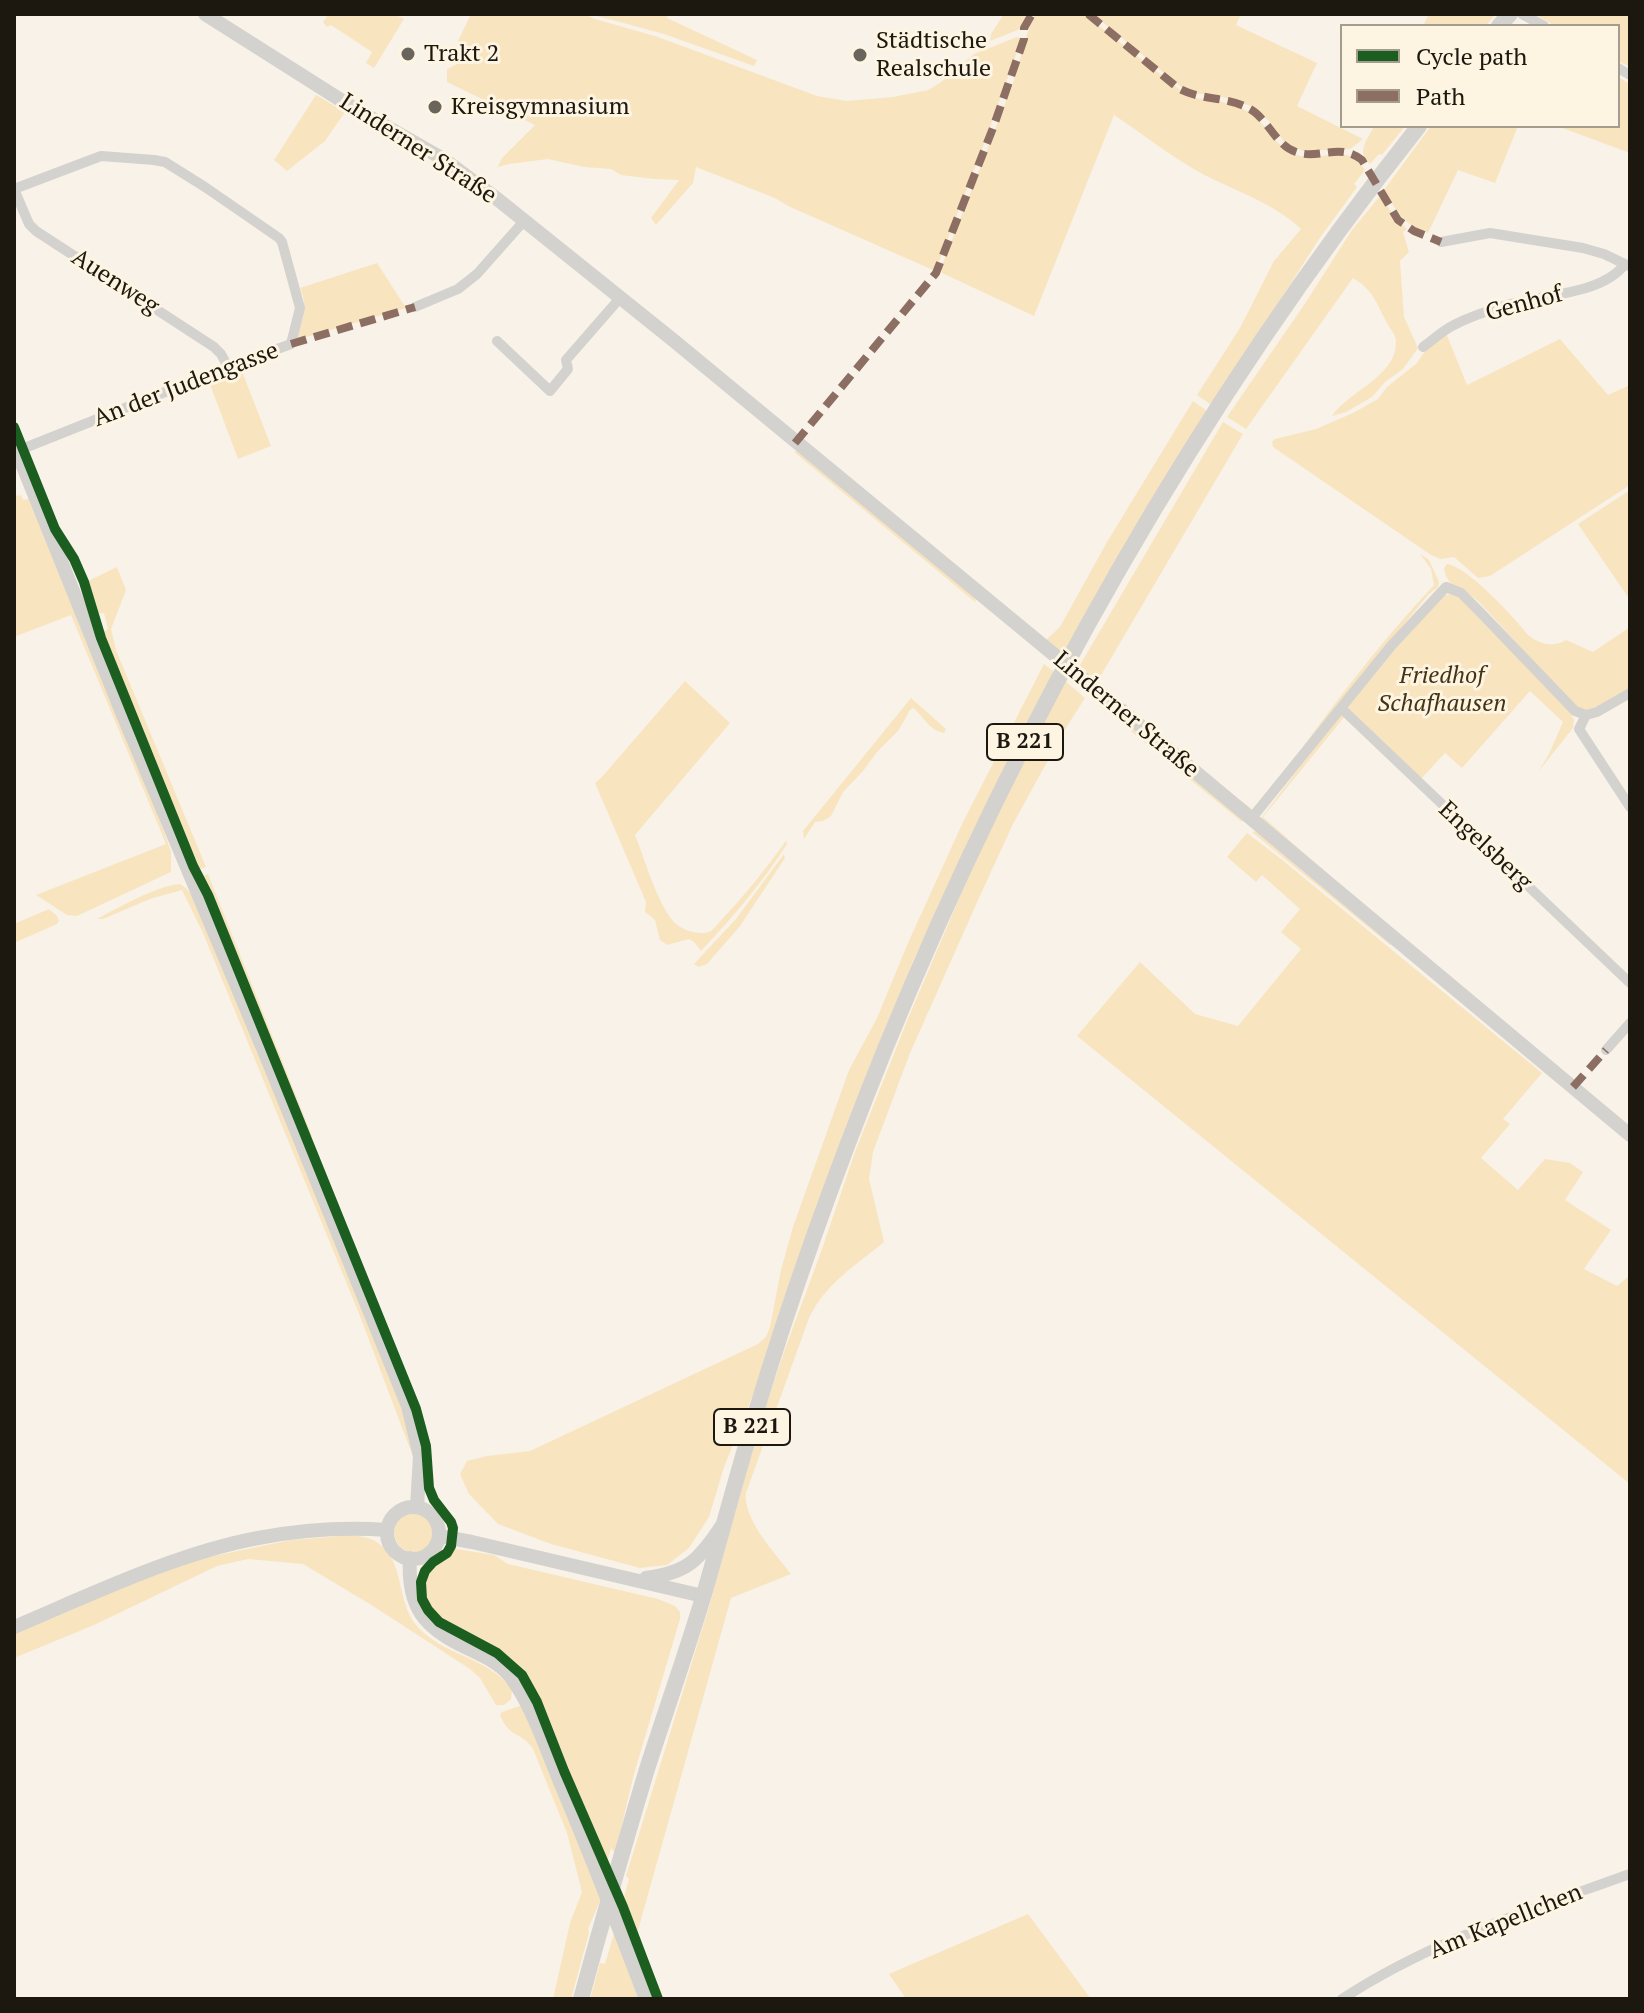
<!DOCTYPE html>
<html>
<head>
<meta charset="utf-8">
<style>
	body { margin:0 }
	#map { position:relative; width:1644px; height:2013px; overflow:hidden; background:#f8f2e8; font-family:"PT Serif",serif }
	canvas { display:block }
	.frame { position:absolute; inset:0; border:16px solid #1c1810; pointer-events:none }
	.legend { position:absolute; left:1340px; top:24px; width:280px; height:104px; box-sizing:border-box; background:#fef4e2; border:2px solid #a49c8e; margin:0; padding:10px 14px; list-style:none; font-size:24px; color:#1c1810 }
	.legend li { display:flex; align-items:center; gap:16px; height:40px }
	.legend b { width:40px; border:2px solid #a49c8e }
</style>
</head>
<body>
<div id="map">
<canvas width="1644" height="2013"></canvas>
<div class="frame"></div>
<ul class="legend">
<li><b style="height:10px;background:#1b5e20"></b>Cycle path</li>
<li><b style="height:10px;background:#8d6e63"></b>Path</li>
</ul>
</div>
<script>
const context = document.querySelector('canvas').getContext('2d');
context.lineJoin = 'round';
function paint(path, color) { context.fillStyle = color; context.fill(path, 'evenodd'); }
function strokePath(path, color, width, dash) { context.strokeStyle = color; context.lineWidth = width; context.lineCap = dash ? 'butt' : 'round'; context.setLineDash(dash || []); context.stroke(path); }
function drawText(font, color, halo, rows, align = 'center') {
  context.font = font + ' "PT Serif",serif'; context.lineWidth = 6; context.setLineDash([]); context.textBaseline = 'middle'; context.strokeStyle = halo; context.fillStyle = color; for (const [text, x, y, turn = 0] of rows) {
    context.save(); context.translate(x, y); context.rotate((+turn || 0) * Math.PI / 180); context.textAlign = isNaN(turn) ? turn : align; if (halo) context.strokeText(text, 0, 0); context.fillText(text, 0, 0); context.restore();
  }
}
paint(new Path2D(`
	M 329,14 L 394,14 L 404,19 L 374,68 L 366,63 L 372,52 L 331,25 L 327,27 L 323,22 Z
	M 467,14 L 584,14 L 595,19 L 658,37 L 817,96 L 847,101 L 893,97 L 928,90 L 940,83 L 974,54 L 1017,37 L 1020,38 L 1021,41 L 981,152 L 940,259 L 933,270 L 788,206 L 775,198 L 696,167 L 693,183 L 656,225 L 651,218 L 679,180 L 654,179 L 621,175 L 611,169 L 584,167 L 548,159 L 509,164 L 498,167 L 496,170 L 502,158 L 535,125 L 447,82 L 447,69 L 474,56 L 475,48 L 467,48 L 458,41 L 470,16 Z
	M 590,14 L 668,14 L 667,18 L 757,60 L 754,66 L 664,34 Z
	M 1004,14 L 1030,14 L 1020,29 L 990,41 L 991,34 Z
	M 1035,14 L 1084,14 L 1188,96 C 1195,99 1198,98 1205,99 C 1219,100 1234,104 1247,111 C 1266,122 1275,148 1297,155 C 1323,163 1346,140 1365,170 L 1354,184 L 1357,187 L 1319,239 L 1213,406 L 1197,395 L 1240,328 L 1274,261 L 1301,229 C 1271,200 1227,189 1192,168 C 1165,152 1140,132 1114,115 L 1034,316 L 942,273 L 941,268 L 1012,86 L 1029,28 Z
	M 1093,14 L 1241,14 L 1236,25 L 1317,63 L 1297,106 L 1363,139 L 1350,149 L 1303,151 L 1285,143 L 1269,121 L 1251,106 L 1213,94 L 1193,94 L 1181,87 Z
	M 1429,14 L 1495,14 L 1486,26 L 1423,26 Z
	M 1535,14 L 1630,14 L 1630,67 L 1618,61 L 1618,26 L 1555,26 Z
	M 1618,77 L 1630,84 L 1630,153 L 1557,126 L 1618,126 Z
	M 316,95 L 345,112 L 325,141 L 287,171 L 274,160 Z
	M 1374,126 L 1405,126 L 1382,155 L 1379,154 L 1370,164 C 1356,151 1367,141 1374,126 Z
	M 1431,126 L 1518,126 L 1495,183 L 1458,170 L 1428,233 C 1404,226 1396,210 1384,190 Z
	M 1380,196 L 1397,220 L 1407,229 L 1403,232 L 1409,252 L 1400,261 L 1404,317 L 1418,348 L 1403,369 L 1385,382 L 1372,397 L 1346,412 L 1332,416 C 1348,392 1396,376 1396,343 C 1397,335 1389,328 1386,321 C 1375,301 1374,291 1353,278 L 1246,429 L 1227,417 L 1304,305 L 1352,230 Z
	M 377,263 L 406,308 L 296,340 C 302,321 309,308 300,288 Z
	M 1446,333 L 1467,385 L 1560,339 L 1608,395 L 1630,385 L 1630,485 L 1490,576 L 1478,578 L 1454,557 L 1441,559 L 1431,555 L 1273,447 L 1272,442 L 1275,439 L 1316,429 L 1353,413 L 1378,399 L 1387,387 L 1417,363 L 1427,348 Z
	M 240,366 L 271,446 L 238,459 L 208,379 Z
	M 1193,401 L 1210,413 L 1064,661 L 1046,640 L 1060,627 L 1107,542 Z
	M 1223,422 L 1243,434 L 1097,682 L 1183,756 L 1253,810 L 1251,812 L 1077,670 Z
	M 797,451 L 976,598 L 975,602 L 794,452 Z
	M 14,490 L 17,496 L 21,495 L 23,500 L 29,499 L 158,815 L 171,851 L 171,872 L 77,916 L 67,915 L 36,895 L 166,844 L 71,615 L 14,637 Z
	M 1630,490 L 1630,600 L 1578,524 Z
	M 1420,554 L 1429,560 L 1439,582 L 1438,587 L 1429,594 L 1300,751 C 1342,693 1385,637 1434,585 L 1431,569 Z
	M 1447,564 C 1467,566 1515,618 1528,635 C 1539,644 1554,648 1566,640 L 1593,652 L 1630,627 L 1630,691 L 1589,711 L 1576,708 C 1542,674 1512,636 1478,601 C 1464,588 1447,590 1444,568 Z
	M 117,567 L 126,590 L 111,629 L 116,650 L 206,867 L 197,870 L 101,633 L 108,629 L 104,613 L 94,614 L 86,582 Z
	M 1450,594 L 1460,598 L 1569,710 L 1574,720 L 1573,728 L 1538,772 L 1549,754 L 1563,722 L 1530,691 L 1462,768 L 1445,753 L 1419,781 L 1344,708 L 1406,635 L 1444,596 Z
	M 1044,664 L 1057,674 L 1002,772 L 914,959 L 873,1058 L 771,1351 L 724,1467 L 709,1517 L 689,1548 L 667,1565 L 640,1568 L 551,1544 L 498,1524 L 469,1494 L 460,1474 L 467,1461 L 487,1456 L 530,1451 L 758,1344 L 766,1337 L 770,1327 L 781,1270 L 793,1227 L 849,1070 L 877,1018 L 908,943 L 963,822 Z
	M 1064,680 L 1085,698 L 1064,731 L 1013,824 L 979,898 L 910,1053 L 873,1152 L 869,1179 L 884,1242 C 855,1266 826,1283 809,1318 L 746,1493 C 743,1520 775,1553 791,1574 L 731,1598 L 637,1934 L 664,1999 L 660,1999 L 622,1904 L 629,1879 L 626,1876 L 709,1607 L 760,1423 L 785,1349 L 821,1252 L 855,1152 L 907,1021 L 978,854 Z
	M 685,681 L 730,723 L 635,835 C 644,857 659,909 676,924 C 684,931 701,936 711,931 C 715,928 720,921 724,917 C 747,893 766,868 786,841 L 787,844 C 762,883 733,917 701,951 L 694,942 L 689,939 L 667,945 L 660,940 L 655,920 L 645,912 L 646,902 L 595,783 L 601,778 Z
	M 911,698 L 946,729 L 944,733 C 928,730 924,716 913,708 L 910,710 L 898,731 L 877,752 L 863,771 L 843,792 L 831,816 L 823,821 L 815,822 L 804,839 L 803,831 Z
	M 1095,698 L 1243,819 L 1242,822 L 1105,710 L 1093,699 Z
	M 1339,715 L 1345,716 L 1263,817 L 1353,896 L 1260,824 L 1262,817 Z
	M 1257,831 L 1392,943 L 1390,945 L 1252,832 Z
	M 1247,833 L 1281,859 L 1542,1073 L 1503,1119 L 1510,1124 L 1481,1158 L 1518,1190 L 1545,1159 L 1570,1163 L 1583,1172 L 1565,1200 L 1611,1230 L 1584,1269 L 1617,1286 L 1630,1275 L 1630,1484 L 1077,1036 L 1140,962 L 1195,1014 L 1238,1026 L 1301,949 L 1281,932 L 1300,909 L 1262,875 L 1256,882 L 1227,857 Z
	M 784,854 L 785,858 L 783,861 L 740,926 L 707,964 L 699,967 L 694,964 L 736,919 Z
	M 208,874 L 312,1136 L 308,1137 L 203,876 Z
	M 179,884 C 195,890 202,917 209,933 L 406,1410 L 415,1462 L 358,1311 L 203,933 L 182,890 L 150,899 L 103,919 L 97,919 C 119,907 155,887 179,884 Z
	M 49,909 L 57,916 L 59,921 L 57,924 L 14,943 L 14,924 Z
	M394 1532a20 20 0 1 1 40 0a20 20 0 1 1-40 0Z
	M 355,1535 C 362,1537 372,1538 378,1543 C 405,1561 396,1601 416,1625 C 442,1656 487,1656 512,1689 L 511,1699 L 504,1705 L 496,1705 L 480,1678 L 470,1669 L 373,1606 L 303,1564 L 248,1559 L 217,1566 L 94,1625 L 14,1658 L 14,1631 L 119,1587 L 199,1559 L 291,1540 Z
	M 456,1549 L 494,1555 L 508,1564 L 658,1599 L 675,1606 L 680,1612 L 680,1619 L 634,1774 L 615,1853 L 611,1848 L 604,1874 L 527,1691 L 511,1662 L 499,1654 L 499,1651 L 491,1654 L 433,1623 L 419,1600 L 417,1578 L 423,1564 L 442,1550 Z
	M 520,1706 L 524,1706 L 603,1894 L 588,1929 L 589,1933 L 571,1999 L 553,1999 L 570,1923 L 582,1892 L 567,1833 L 533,1749 C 522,1732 509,1738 500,1715 L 502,1712 Z
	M 1028,1914 L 1091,1999 L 906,1999 L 889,1974 Z
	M 615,1930 L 643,1999 L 590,1999 L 600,1963 L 605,1964 Z`), '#f8e5c0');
strokePath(new Path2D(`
	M 1522,14 L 1544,26
	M 1618,68 L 1630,75
	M 1441,242 L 1490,233 L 1583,248 L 1604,254 L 1629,266
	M 415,307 L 458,289 L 477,274 L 524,221
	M 497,341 L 550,391 L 568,369 L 566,360 L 620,298
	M 1423,347 C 1433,340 1443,330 1454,325 C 1471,316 1490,310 1507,305 C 1542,294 1602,295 1625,264
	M 17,451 L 228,367 L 291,344 L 300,308 L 282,242 L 279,238 L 205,187 L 165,162 L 154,160 L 101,156 L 14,189 L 29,224 L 36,231 L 214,347 L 221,354 L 228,367
	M 1630,693 L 1597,712 L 1586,715 L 1579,729 L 1630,807
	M 1341,708 L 1630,983
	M 1251,819 L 1391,646 L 1446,587 L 1461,593 L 1480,612 L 1575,711 L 1586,715
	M 1606,1050 L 1630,1023
	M 1342,1999 C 1432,1940 1530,1910 1630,1874`), '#d3d2cf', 10);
strokePath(new Path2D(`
	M 205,14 L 347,104 L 445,160 L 496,198 L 673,340 L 1138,724 L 1630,1135
	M 14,444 L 123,715 L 265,1053 L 408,1406 L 420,1456 L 417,1507
	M387 1533a26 26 0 1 1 52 0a26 26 0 1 1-52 0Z
	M 439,1536 L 472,1542 L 703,1596
	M 410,1558 C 407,1607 424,1628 467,1648 C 486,1657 504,1665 515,1683 C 536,1715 548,1754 563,1789 C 592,1858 619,1928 646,1999
	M 646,1578 C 687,1573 699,1560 721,1527
	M 14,1627 C 90,1595 177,1553 258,1538 C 301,1530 344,1527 387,1530`), '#d3d2cf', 14);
strokePath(new Path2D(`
	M 1499,26 L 1510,14
	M 581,1999 C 602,1922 624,1846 647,1769 C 666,1710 687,1651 705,1591 C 722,1532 738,1471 756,1412 C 793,1289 837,1168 885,1049 C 1019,721 1198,404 1419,126`), '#d3d2cf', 16);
strokePath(new Path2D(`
	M 1088,14 L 1178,88 C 1201,101 1228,96 1250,109 C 1268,119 1276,146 1296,152 C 1319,160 1340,142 1362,160 L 1398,220 L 1414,231 L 1441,242
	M 291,344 L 415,307
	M 795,443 L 936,273 L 993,128 L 1024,39 L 1024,28 L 1032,14
	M 1573,1087 L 1606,1050`), '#8d6e63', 8, [16, 8]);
strokePath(new Path2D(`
	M 14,427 L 55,529 L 74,559 L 84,582 L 101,638 L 193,866 L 208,895 L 416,1409 L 426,1446 L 429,1488 L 434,1500 L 451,1522 L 453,1528 L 451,1546 L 447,1553 L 433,1562 L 425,1571 L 421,1582 L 422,1599 L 428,1610 L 439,1622 L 497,1653 L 522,1675 L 537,1702 L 564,1771 L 623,1907 L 658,1999`), '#1b5e20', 10);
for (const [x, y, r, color] of [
	[408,54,8,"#69645c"],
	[860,55,8,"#69645c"],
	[435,107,8,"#69645c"]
]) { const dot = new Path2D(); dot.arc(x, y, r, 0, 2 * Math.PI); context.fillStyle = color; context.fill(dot); strokePath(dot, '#fef4e2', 3); }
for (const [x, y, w] of [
	[1025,742,76],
	[752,1427,76]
]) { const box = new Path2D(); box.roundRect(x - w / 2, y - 18, w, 36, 6); context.fillStyle = '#fef4e2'; context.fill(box); strokePath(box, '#1c1810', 2); }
drawText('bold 22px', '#1c1810', null, [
	["B 221",1025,742],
	["B 221",752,1427]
]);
drawText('24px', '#1c1810', '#fef4e2', [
	["Städtische",876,41],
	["Realschule",876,69],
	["Trakt 2",424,54],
	["Kreisgymnasium",451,107]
], 'left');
drawText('24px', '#1c1810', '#fef4e2', [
	["Linderner Straße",418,149,33],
	["Auenweg",115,282,33],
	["Genhof",1524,304,-15],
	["An der Judengasse",186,385,-21],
	["Linderner Straße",1126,715,40],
	["Engelsberg",1485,846,43],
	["Am Kapellchen",1506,1922,-22]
]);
drawText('italic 24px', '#433414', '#fef4e2', [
	["Friedhof",1442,676],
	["Schafhausen",1442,704]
]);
</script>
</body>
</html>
